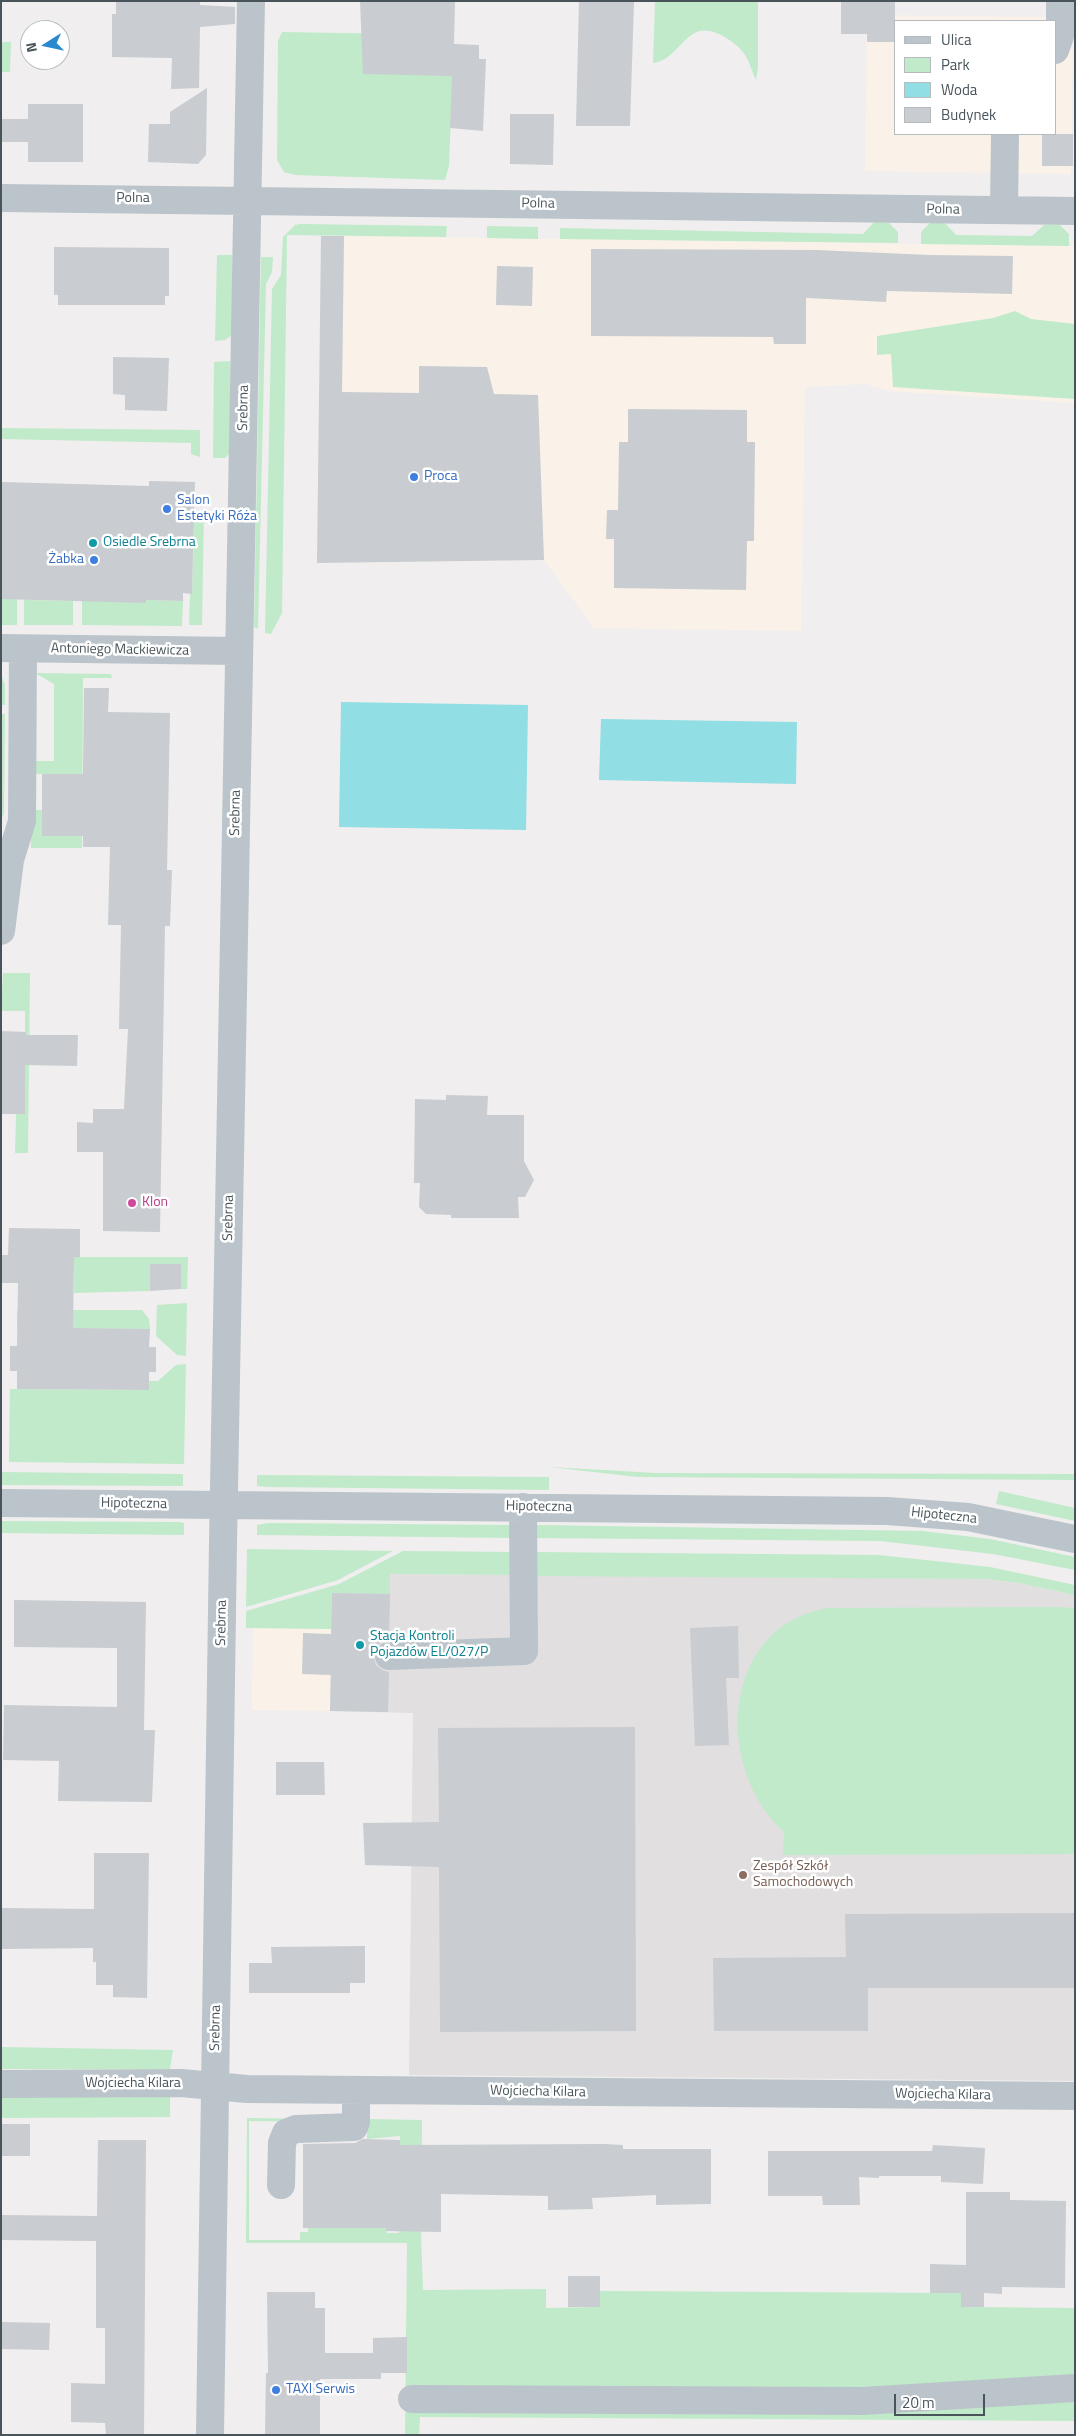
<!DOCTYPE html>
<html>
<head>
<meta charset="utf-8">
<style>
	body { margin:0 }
	#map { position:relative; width:1076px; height:2436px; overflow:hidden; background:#f0eeee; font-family:"Titillium Web",sans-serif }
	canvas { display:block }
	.frame { position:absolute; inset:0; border:2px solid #48545a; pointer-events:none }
	.legend { position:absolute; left:894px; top:20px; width:162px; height:115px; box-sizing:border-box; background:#fff; border:1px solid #b6bbbd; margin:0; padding:6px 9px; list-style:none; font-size:15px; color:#48545a }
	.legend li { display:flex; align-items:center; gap:10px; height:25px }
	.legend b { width:25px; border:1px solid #b6bbbd }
	.north { position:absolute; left:20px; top:20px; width:50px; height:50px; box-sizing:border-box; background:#fff; border:1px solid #b6bbbd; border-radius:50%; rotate:260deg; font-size:14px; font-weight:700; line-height:20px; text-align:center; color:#48545a }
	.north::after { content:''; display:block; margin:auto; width:18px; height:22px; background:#2989cf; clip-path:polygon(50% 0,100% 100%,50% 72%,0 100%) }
	.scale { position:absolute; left:894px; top:2394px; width:91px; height:22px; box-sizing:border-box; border:2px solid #48545a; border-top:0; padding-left:6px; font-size:15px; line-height:18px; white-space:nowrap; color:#48545a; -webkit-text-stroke:4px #fff; paint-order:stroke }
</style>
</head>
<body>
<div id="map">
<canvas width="1076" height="2436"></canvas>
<div class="frame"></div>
<ul class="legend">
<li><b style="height:6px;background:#bbc4ca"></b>Ulica</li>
<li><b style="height:14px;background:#c0eaca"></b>Park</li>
<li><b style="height:14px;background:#91dee4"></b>Woda</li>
<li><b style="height:14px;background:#c9ccd0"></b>Budynek</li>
</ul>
<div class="north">N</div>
<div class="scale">20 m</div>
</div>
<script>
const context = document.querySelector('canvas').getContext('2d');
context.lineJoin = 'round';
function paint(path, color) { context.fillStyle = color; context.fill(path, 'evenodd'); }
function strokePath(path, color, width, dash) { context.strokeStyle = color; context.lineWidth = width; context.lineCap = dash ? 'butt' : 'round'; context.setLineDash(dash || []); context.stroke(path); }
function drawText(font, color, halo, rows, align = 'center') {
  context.font = font + ' "Titillium Web",sans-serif'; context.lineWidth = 5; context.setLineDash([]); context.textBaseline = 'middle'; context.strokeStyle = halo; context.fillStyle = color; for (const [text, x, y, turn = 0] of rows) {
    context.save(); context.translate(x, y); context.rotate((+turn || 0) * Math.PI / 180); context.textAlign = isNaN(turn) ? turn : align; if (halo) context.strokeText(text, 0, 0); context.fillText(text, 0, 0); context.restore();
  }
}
paint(new Path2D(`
	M 1073,1 L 1071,174 L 865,171 L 867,15 L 1046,17 ZM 895,21 L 1055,21 L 1055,134 L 895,134 Z
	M 344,236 L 1075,246 L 1075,403 L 889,391 L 866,384 L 805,387 L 801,631 L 594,628 L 544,560 L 340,563 Z
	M 253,1628 L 331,1629 L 330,1711 L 252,1710 Z`), '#faf2e8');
paint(new Path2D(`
	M 390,1574 L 986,1579 L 1019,1583 L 1075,1595 L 1075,2081 L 409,2075 L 413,1713 L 330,1711 L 332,1593 Z`), '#e1dfe0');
paint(new Path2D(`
	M 655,1 L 758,1 L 758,67 L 756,80 C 752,72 749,59 743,52 C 733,40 708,23 693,34 C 679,43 671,61 653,63 Z
	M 282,32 L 454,35 L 449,166 L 445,180 L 295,175 L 284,172 L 277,160 L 278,41 Z
	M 1,42 L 11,42 L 10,72 L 1,72 Z
	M 874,222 L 889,223 L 898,232 L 898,243 L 560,239 L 560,228 L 863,234 Z
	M 930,223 L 945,223 L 956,235 L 1032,236 L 1044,225 L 1060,225 L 1069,234 L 1069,246 L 921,244 L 921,232 Z
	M 300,224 L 447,226 L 446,237 L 287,235 L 282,613 L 271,634 L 265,633 L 272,289 L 281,275 L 283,237 L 295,225 Z
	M 487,226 L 538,227 L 538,239 L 487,238 Z
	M 217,255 L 232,255 L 232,335 L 225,340 L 215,341 Z
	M 261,257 L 273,257 L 272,272 L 266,284 L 258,629 L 254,627 Z
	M 1015,311 L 1031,319 L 1075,324 L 1075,399 L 893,387 L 891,354 L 877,355 L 877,336 L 993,318 Z
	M 230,361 L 230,453 L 225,458 L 213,458 L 214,362 Z
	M 1,428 L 200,430 L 200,457 L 191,454 L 191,443 L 1,439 Z
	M 192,511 L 204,511 L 202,625 L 189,625 L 190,594 L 192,594 L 194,531 Z
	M 17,597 L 17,625 L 1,625 L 1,599 Z
	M 24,597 L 27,600 L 73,601 L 73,625 L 24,625 Z
	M 82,599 L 146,603 L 146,600 L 183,601 L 182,626 L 82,625 Z
	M 35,673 L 111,674 L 112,678 L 83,678 L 82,848 L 31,848 L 31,810 L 42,810 L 46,774 L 31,774 L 31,761 L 54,761 L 54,684 Z
	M 1,674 L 5,685 L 5,705 L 1,705 Z
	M 1,714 L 5,714 L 4,813 L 1,821 Z
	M 3,973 L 30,973 L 28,1153 L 15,1153 L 16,1114 L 25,1114 L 25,1011 L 1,1011 Z
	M 74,1257 L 188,1257 L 187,1289 L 181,1289 L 181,1264 L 150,1264 L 150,1291 L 74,1293 Z
	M 187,1303 L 186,1356 L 177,1355 L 156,1336 L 157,1305 Z
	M 17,1310 L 142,1310 L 149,1319 L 150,1329 L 17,1328 Z
	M 186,1364 L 184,1464 L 9,1462 L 10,1389 L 149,1390 L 149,1381 L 158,1381 L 176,1365 Z
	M 549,1467 L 656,1473 L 1075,1474 L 1075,1480 L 638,1477 Z
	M 1,1472 L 183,1474 L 183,1486 L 1,1485 Z
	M 257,1475 L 549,1477 L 549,1490 L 268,1487 L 257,1486 Z
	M 999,1491 L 1075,1508 L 1075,1521 L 996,1504 Z
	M 1,1521 L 180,1522 L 184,1523 L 184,1535 L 1,1533 Z
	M 268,1523 L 510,1525 L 514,1538 L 257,1535 L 257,1525 Z
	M 537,1525 L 922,1531 L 990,1539 L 1075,1557 L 1075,1570 L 993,1554 L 880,1541 L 533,1538 Z
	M 247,1549 L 393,1551 L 338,1580 L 246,1607 Z
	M 403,1551 L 515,1552 L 515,1575 L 390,1574 L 390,1594 L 332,1593 L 331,1629 L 246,1628 L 246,1611 L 339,1584 Z
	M 533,1552 L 879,1555 L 990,1567 L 1075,1585 L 1075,1595 L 1019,1583 L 986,1579 L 533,1576 Z
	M 1054,1607 L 1075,1608 L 1075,1854 L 783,1855 L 784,1832 C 714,1769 720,1627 827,1608 Z
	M 1,2047 L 173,2050 L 170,2069 L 1,2069 Z
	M 1,2097 L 170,2097 L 170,2117 L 1,2118 Z
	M 247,2118 L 328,2119 L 328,2122 L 249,2121 L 249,2240 L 300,2240 L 300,2232 L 308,2232 L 308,2228 L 386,2228 L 387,2233 L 399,2233 L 400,2136 L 367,2139 L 367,2119 L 422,2120 L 421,2232 L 423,2290 L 546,2289 L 546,2308 L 599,2307 L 600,2291 L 961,2293 L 961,2307 L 1075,2308 L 1075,2421 L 420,2417 L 419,2435 L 405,2435 L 407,2243 L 246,2243 Z`), '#c0eaca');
paint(new Path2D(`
	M 341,702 L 528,705 L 526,830 L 339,827 Z
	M 601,719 L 797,722 L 796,784 L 599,780 Z`), '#91dee4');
paint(new Path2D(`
	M 116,1 L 200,1 L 200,5 L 235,7 L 235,24 L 200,27 L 199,88 L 171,89 L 172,58 L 112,57 L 112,14 L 116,14 Z
	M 360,1 L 455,1 L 454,44 L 479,45 L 479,59 L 486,59 L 483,131 L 450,128 L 452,76 L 363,74 Z
	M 579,1 L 634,1 L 630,126 L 576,126 Z
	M 841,1 L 895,1 L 895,42 L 867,42 L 867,34 L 841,34 Z
	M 207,88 L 206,155 L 198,164 L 148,162 L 149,124 L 170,124 L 170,112 Z
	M 28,104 L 83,104 L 83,162 L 28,162 L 28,142 L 1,142 L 1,119 L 28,119 Z
	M 510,114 L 554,114 L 553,165 L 510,164 Z
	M 1042,134 L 1073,134 L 1073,166 L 1042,166 Z
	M 321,236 L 344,236 L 342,392 L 419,393 L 419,366 L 487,367 L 494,394 L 538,395 L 544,560 L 317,563 Z
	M 54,247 L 169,248 L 169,296 L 165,296 L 165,305 L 58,305 L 58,295 L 54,295 Z
	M 591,249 L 817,250 L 930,255 L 1013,256 L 1012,294 L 887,291 L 886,302 L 806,298 L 806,344 L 774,344 L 773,337 L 591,336 Z
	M 497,266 L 533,267 L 532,306 L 496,305 Z
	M 113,357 L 169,358 L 167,411 L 125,410 L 125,395 L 113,394 Z
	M 628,409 L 747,410 L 747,442 L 755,442 L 754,541 L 747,541 L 746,590 L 614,588 L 614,539 L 606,539 L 607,510 L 618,510 L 619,442 L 628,442 Z
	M 149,481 L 195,482 L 192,594 L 183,593 L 183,601 L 146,600 L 146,603 L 1,599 L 1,482 L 149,486 Z
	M 84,688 L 109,688 L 108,712 L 170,713 L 167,870 L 172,870 L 170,926 L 165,926 L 160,1232 L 103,1231 L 103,1152 L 77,1152 L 77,1122 L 93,1123 L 93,1109 L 124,1109 L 128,1029 L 119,1029 L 121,925 L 108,925 L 110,847 L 83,847 L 83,836 L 42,836 L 42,774 L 83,774 Z
	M 1,1031 L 26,1032 L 26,1035 L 78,1035 L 77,1066 L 25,1065 L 25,1114 L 1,1114 Z
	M 446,1095 L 488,1096 L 487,1115 L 524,1115 L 524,1161 L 534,1180 L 525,1197 L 518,1197 L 519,1218 L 451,1218 L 451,1215 L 426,1214 L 419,1207 L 420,1183 L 414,1183 L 415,1099 L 446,1100 Z
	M 9,1228 L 80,1229 L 80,1257 L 74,1257 L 73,1328 L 150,1329 L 149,1347 L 156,1347 L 156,1372 L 149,1372 L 149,1390 L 17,1389 L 17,1371 L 10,1371 L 10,1346 L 17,1346 L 18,1283 L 1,1283 L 1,1255 L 8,1255 Z
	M 150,1264 L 181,1264 L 181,1289 L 150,1291 Z
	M 332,1593 L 390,1594 L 389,1640 L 380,1643 L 375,1649 L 373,1656 L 376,1665 L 382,1670 L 389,1672 L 388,1712 L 330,1711 L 331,1675 L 302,1674 L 303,1633 L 331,1634 Z
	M 14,1600 L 146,1602 L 144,1730 L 155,1730 L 152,1802 L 58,1801 L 59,1761 L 3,1760 L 4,1705 L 117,1707 L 117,1648 L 14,1647 Z
	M 738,1626 L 739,1678 L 726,1678 L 729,1745 L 695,1746 L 690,1628 Z
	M 635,1727 L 636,2031 L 440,2032 L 439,1867 L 365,1865 L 363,1823 L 439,1822 L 438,1728 Z
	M 276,1762 L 324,1762 L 325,1795 L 276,1795 Z
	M 94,1853 L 149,1853 L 147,1998 L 113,1997 L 113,1985 L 96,1985 L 96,1962 L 93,1962 L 93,1948 L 1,1949 L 1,1908 L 94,1909 Z
	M 1075,1913 L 1075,1988 L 868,1988 L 868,2031 L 714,2031 L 713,1958 L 846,1957 L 845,1914 Z
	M 365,1946 L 365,1983 L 350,1983 L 350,1993 L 249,1993 L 249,1963 L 272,1963 L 271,1947 Z
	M 1,2124 L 30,2124 L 30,2156 L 1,2156 Z
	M 363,2139 L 400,2140 L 400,2145 L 604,2144 L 623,2145 L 623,2149 L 711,2149 L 711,2204 L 656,2205 L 656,2195 L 592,2198 L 593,2209 L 548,2210 L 548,2196 L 441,2194 L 441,2232 L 386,2231 L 386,2228 L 303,2228 L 303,2144 L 355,2143 Z
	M 98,2140 L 146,2140 L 144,2435 L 106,2435 L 105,2423 L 71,2422 L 71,2383 L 105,2384 L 105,2328 L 96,2328 L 96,2241 L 1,2240 L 1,2215 L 97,2216 Z
	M 933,2145 L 985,2148 L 983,2184 L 941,2182 L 941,2176 L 879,2176 L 879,2178 L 859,2177 L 860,2205 L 823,2205 L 822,2196 L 768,2196 L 768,2151 L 932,2151 Z
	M 966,2192 L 1010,2192 L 1010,2200 L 1066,2201 L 1065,2288 L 1002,2287 L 1002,2294 L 984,2293 L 984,2307 L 961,2307 L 961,2293 L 930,2293 L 930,2264 L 966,2265 Z
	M 568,2276 L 600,2276 L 600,2307 L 568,2307 Z
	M 267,2292 L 315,2292 L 315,2308 L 325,2308 L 325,2353 L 373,2353 L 373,2338 L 407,2337 L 407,2373 L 381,2373 L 381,2379 L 320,2379 L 320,2435 L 265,2435 L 266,2373 L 268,2373 Z
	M 1,2322 L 50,2323 L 49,2350 L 1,2349 Z`), '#c9ccd0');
strokePath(new Path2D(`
	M 1055,50 L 1060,36 L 1060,1
	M 1,198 L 1075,211
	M 1004,210 L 1005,134
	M 1,648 L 239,651
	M 1,931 L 10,860 L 22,821 L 23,649
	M 1,1503 L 887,1511 L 968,1517 L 1075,1539
	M 389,1656 L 524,1651 L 523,1507
	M 1,2084 L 181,2083 L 247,2089 L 1075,2096
	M 281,2185 L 282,2143 L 286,2133 L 296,2129 L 354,2127 L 356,2122 L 356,2090
	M 412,2399 L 862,2401 L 1075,2388
	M 210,2435 L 223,1542 L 251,1`), '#bbc4ca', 28);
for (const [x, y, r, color] of [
	[414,477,5,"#3f7fe0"],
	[167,509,5,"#3f7fe0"],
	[93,543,5,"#0f9aa8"],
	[94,560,5,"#3f7fe0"],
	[132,1203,5,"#d1479c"],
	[360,1645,5,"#0f9aa8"],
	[743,1875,5,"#8d6e63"],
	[276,2390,5,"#3f7fe0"]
]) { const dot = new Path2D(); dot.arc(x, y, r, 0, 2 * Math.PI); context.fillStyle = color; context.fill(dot); strokePath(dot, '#fff', 2); }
drawText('14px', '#48545a', '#fff', [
	["Polna",133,199],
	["Polna",538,204,1],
	["Polna",943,210,1],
	["Srebrna",244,408,-89],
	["Antoniego Mackiewicza",120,650,1],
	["Srebrna",236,813,-89],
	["Srebrna",229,1218,-89],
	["Hipoteczna",134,1504,1],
	["Hipoteczna",539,1507,1],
	["Hipoteczna",944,1516,6],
	["Srebrna",222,1623,-89],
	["Srebrna",216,2028,-89],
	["Wojciecha Kilara",133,2084],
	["Wojciecha Kilara",538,2092,1],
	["Wojciecha Kilara",943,2095,1]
]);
drawText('14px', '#366cbe', '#fff', [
	["Proca",424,477],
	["Salon",177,501],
	["Estetyki Róża",177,517],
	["Żabka",84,560,"right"],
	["TAXI Serwis",286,2390]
], 'left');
drawText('14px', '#0d838f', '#fff', [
	["Osiedle Srebrna",103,543],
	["Stacja Kontroli",370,1637],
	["Pojazdów EL/027/P",370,1653]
], 'left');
drawText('14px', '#b23c85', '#fff', [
	["Klon",142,1203]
], 'left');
drawText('14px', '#785e54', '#fff', [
	["Zespół Szkół",753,1867],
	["Samochodowych",753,1883]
], 'left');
</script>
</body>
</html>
